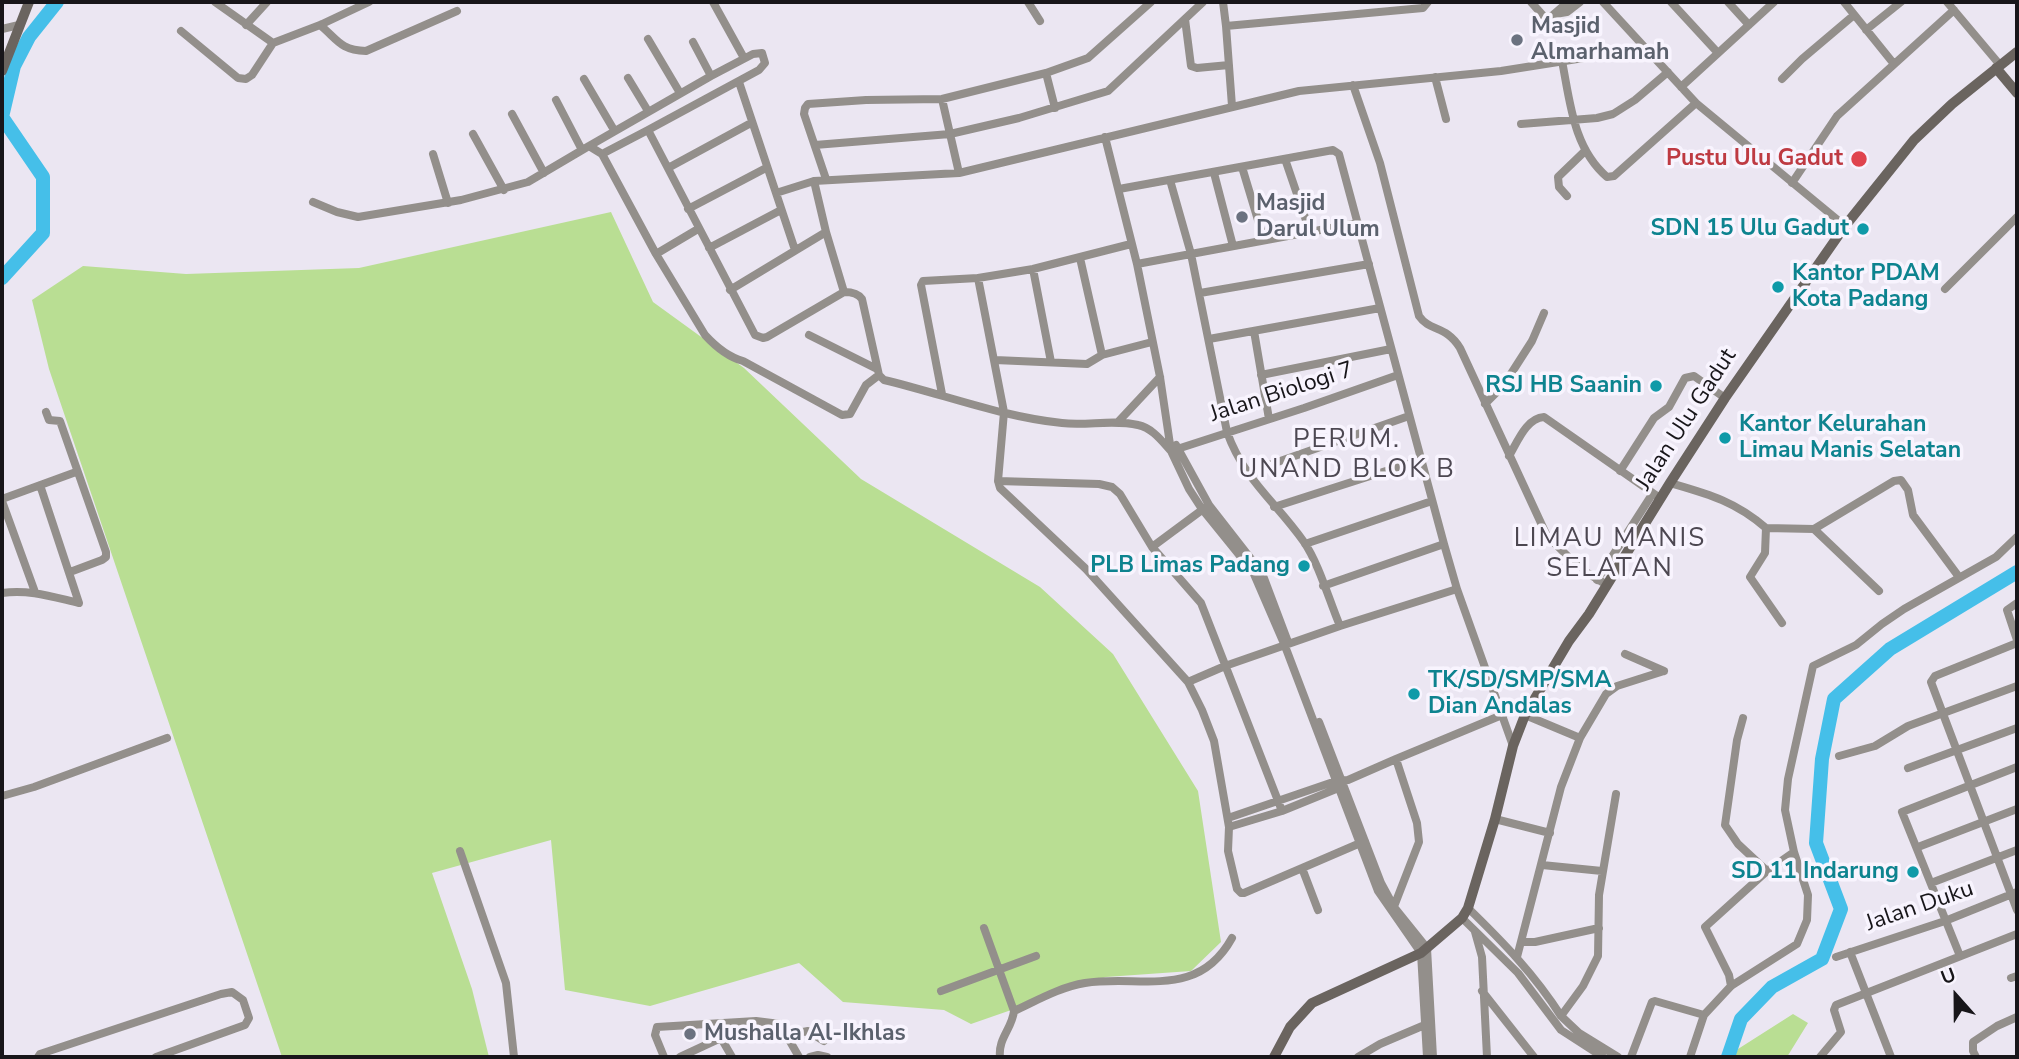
<!DOCTYPE html>
<html>
<head>
<meta charset="utf-8">
<style>
	body { margin:0 }
	#map { position:relative; width:2019px; height:1059px; overflow:hidden; background:#ebe6f2; font-family:"Nunito Sans",sans-serif }
	canvas { display:block }
	.frame { position:absolute; inset:0; border:4px solid #18161a; pointer-events:none }
	.north { position:absolute; left:1921px; top:961px; width:70px; height:70px; -webkit-text-stroke:5px #f8f4fe; paint-order:stroke; rotate:339deg; font-size:19px; font-weight:700; line-height:28px; text-align:center; color:#18161a }
	.north::after { content:''; display:block; margin:auto; width:24px; height:32px; background:#18161a; clip-path:polygon(50% 0,100% 100%,50% 72%,0 100%) }
</style>
</head>
<body>
<div id="map">
<canvas width="2019" height="1059"></canvas>
<div class="frame"></div>
<div class="north">U</div>
</div>
<script>
const context = document.querySelector('canvas').getContext('2d');
context.lineJoin = 'round';
function paint(path, color) { context.fillStyle = color; context.fill(path, 'evenodd'); }
function strokePath(path, color, width, dash) { context.strokeStyle = color; context.lineWidth = width; context.lineCap = dash ? 'butt' : 'round'; context.setLineDash(dash || []); context.stroke(path); }
function drawText(font, color, halo, rows, align = 'center') {
  context.font = font + ' "Nunito Sans",sans-serif'; context.lineWidth = 7; context.setLineDash([]); context.textBaseline = 'middle'; context.strokeStyle = halo; context.fillStyle = color; for (const [text, x, y, turn = 0] of rows) {
    context.save(); context.translate(x, y); context.rotate((+turn || 0) * Math.PI / 180); context.textAlign = isNaN(turn) ? turn : align; if (halo) context.strokeText(text, 0, 0); context.fillText(text, 0, 0); context.restore();
  }
}
paint(new Path2D(`
	M 611,212 L 653,302 L 744,368 L 861,479 L 1040,587 L 1113,654 L 1198,791 L 1221,942 L 1191,971 L 1106,977 L 971,1024 L 944,1010 L 843,1002 L 799,963 L 650,1006 L 565,990 L 551,840 L 432,873 L 472,989 L 489,1057 L 282,1057 L 49,369 L 32,300 L 83,266 L 186,274 L 359,268 Z
	M 1793,1014 L 1808,1023 L 1787,1057 L 1734,1057 L 1738,1049 Z`), '#b9de93');
strokePath(new Path2D(`
	M 2,278 L 43,233 L 43,177 L 2,117 L 14,66 L 29,37 L 57,2
	M 1728,1057 L 1741,1019 L 1772,987 L 1822,959 L 1841,909 L 1816,843 L 1822,759 L 1834,699 L 1890,649 L 2017,572`), '#45bfe9', 14);
strokePath(new Path2D(`
	M 215,2 L 273,43 L 320,25 L 369,2
	M 713,2 L 744,58
	M 1028,2 L 1040,21
	M 1223,2 L 1226,26
	M 1531,2 L 1547,20 L 1568,2
	M 1603,2 L 1696,103 L 1845,226
	M 1671,2 L 1718,53
	M 1728,2 L 1749,25
	M 1844,2 L 1894,64
	M 1947,2 L 2000,65
	M 1555,14 L 1567,12 L 1580,2
	M 1185,19 L 1191,66 L 1197,68 L 1229,65
	M 246,25 L 267,2
	M 320,25 C 338,40 340,50 366,51 L 457,11
	M 2,29 L 19,25
	M 1866,30 L 1901,2
	M 181,31 L 238,78 L 246,79 L 252,75 L 273,43
	M 648,39 L 680,93
	M 1562,61 C 1570,101 1573,148 1607,177 L 1614,176 L 1696,103
	M 1046,73 L 1055,108
	M 711,76 L 753,54 L 762,53 L 765,63 L 759,70 L 648,130 L 755,335 L 763,338 L 767,337 L 844,292 C 851,292 858,293 862,299 L 879,375 L 884,380 C 943,394 1002,417 1062,423 C 1087,426 1113,419 1138,425 C 1152,428 1161,440 1171,451 L 1304,408 L 1398,375
	M 1435,77 L 1446,119
	M 628,78 L 648,111
	M 584,79 L 614,130
	M 1782,79 L 1802,59 L 1854,15
	M 1353,85 L 1380,163 L 1419,316 C 1430,332 1446,325 1460,348 L 1547,536 L 1581,569 L 1607,585
	M 1681,87 L 1774,2
	M 942,99 L 959,173
	M 556,100 L 582,150
	M 1232,106 L 1226,26 L 1423,8 L 1428,2
	M 512,114 L 544,173
	M 1521,124 L 1597,118 L 1613,114 L 1635,100 L 1668,72
	M 473,134 L 504,190
	M 1105,137 L 1137,264 L 1160,377 L 1171,451 L 1189,489 L 1202,509 L 1253,572 L 1285,646 L 1378,891 L 1421,953 L 1427,1057
	M 815,145 L 950,134 L 1019,118 L 1108,91 L 1203,2
	M 589,146 L 711,76 L 693,42
	M 433,154 L 448,203
	M 602,154 L 656,254 L 705,335 C 716,347 728,357 743,361 L 842,415 L 850,414 L 866,385 L 879,375
	M 1285,159 L 1310,232
	M 1242,167 L 1264,240
	M 668,168 L 751,123
	M 1214,173 L 1233,246
	M 826,179 L 804,114 L 805,108 L 808,104 L 866,100 L 942,99 L 1046,73 L 1088,58 L 1151,2
	M 1170,180 L 1191,254 L 1227,432 C 1244,480 1276,502 1304,542 C 1319,564 1329,600 1340,626
	M 814,181 L 959,173 L 1299,91 L 1501,71 L 1647,48
	M 1792,183 L 1837,116 L 1954,10
	M 1119,189 L 1333,150 L 1339,154 L 1444,544 L 1457,589 L 1513,746
	M 776,193 L 795,250
	M 1567,196 L 1559,187 L 1558,177 L 1585,151
	M 313,202 L 337,212 L 358,217 L 461,200 L 528,182 L 589,146 L 602,154 L 648,130
	M 688,209 L 766,168
	M 826,232 L 844,292
	M 709,248 L 781,210
	M 656,254 L 698,229
	M 1137,264 L 1358,223
	M 1033,269 L 1051,362
	M 978,278 L 1004,412 L 998,481 L 1000,488 L 1086,569 L 1188,682 L 1202,710 L 1214,741 L 1229,827 L 1228,851 L 1237,889 L 1241,893 L 1244,893 L 1365,841
	M 1945,289 L 2017,217
	M 730,290 L 826,232 L 814,181 L 776,193 L 739,82
	M 1200,293 L 1369,264
	M 1254,331 L 1269,419
	M 809,335 L 877,369
	M 1209,339 L 1380,308
	M 1102,355 L 1152,342
	M 995,360 L 1087,364 L 1102,355 L 1080,258
	M 1261,375 L 1391,349
	M 1507,380 L 1532,341 L 1544,313
	M 942,394 L 921,285 L 923,281 L 978,278 L 1033,269 L 1131,244
	M 1485,404 L 1505,384
	M 46,412 L 49,420 L 60,421 L 106,552 L 106,557 L 102,560 L 70,572
	M 1118,422 L 1160,377
	M 1176,445 L 1209,505 L 1262,573 L 1288,642
	M 1509,456 C 1517,443 1526,418 1544,417 L 1660,498
	M 1620,471 L 1654,418 L 1669,407 L 1685,378 L 1694,376 L 1725,398
	M 1246,473 L 1409,416
	M 998,481 L 1099,484 L 1112,487 L 1120,494 L 1152,547 L 1201,603 L 1282,811
	M 1670,483 C 1708,494 1735,501 1766,528 L 1765,553 L 1750,577 L 1782,623
	M 2,499 L 76,472
	M 2,501 L 35,592
	M 1274,507 L 1420,460
	M 1766,528 L 1814,529 L 1894,481 L 1901,480 L 1908,490 L 1913,515 L 1959,577
	M 1814,529 L 1879,591
	M 1305,544 L 1432,501
	M 1152,547 L 1206,507
	M 1597,580 L 1653,493
	M 1323,586 L 1444,544
	M 2,593 C 29,589 53,597 79,603 L 40,485
	M 2017,603 L 2007,610 L 2017,640
	M 2017,643 L 1935,676 L 1931,682 L 2017,910
	M 1625,654 L 1664,671
	M 1188,682 L 1225,666 L 1340,626 L 1457,589
	M 1525,715 L 1580,738
	M 1743,718 L 1737,740 L 1725,825 L 1738,844 L 1767,871
	M 1319,722 L 1381,883 L 1394,907 L 1427,948 L 1433,1057
	M 1839,756 L 1875,746 L 1908,726 L 2017,686
	M 1396,759 L 1502,715
	M 1908,768 L 2017,728
	M 1616,794 L 1599,895 L 1598,956 L 1583,986 L 1561,1016 L 1579,1033 L 1618,1057
	M 2,796 L 34,787 L 167,738
	M 1228,818 L 1336,781 L 1348,780 L 1396,759 L 1417,823 L 1419,842 L 1393,909
	M 1495,819 L 1550,833
	M 1229,827 L 1282,811 L 1341,787
	M 1918,847 L 2017,809
	M 460,851 L 506,983 L 514,1057
	M 1542,865 L 1602,871
	M 1302,868 L 1318,910
	M 1931,883 L 2017,850
	M 1468,908 C 1503,942 1535,975 1561,1016
	M 1462,918 L 1518,973 L 1561,1030 L 1603,1057
	M 984,928 L 1014,1011 C 1012,1029 998,1038 1000,1057
	M 1475,932 L 1482,957 L 1487,1057
	M 1522,942 L 1535,942 L 1599,928
	M 1850,952 L 1891,1057
	M 1960,956 L 1902,812 L 2017,767
	M 1517,957 L 1561,787 L 1580,738 L 1606,694 L 1617,686 L 1664,671
	M 1836,957 L 1945,921 L 2017,892
	M 2011,978 L 2017,976
	M 1731,986 L 1729,975 L 1705,927 L 1767,871 L 1794,852
	M 941,991 L 1036,956
	M 1482,991 L 1534,1057
	M 1014,1011 C 1036,1001 1060,987 1085,983 C 1139,974 1197,1001 1232,938
	M 787,1035 L 808,1031 L 824,1041
	M 721,1038 L 732,1057
	M 38,1057 L 40,1054 L 221,994 L 232,992 L 243,1000 L 249,1018 L 245,1025 L 156,1057
	M 664,1057 L 655,1035 L 657,1027 L 756,1021 L 780,1024 L 799,1057
	M 680,1057 L 751,1024
	M 810,1057 L 818,1055 L 827,1057
	M 1358,1057 L 1380,1044 L 1427,1024
	M 1631,1057 L 1652,1002 L 1655,1001 L 1704,1015
	M 1690,1057 L 1704,1015 L 1731,986 L 1797,944 L 1807,920 L 1808,895 L 1794,852 L 1785,810 L 1788,779 L 1813,666 L 1856,645 L 1882,624 L 1904,609 L 1996,557 L 2017,537
	M 1820,1057 L 1841,1032 L 1834,1010 L 1836,1005 L 2017,934
	M 1976,1057 L 1973,1051 L 1973,1042 L 1997,1026 L 2017,1017`), '#938f8b', 8);
strokePath(new Path2D(`
	M 1996,68 L 2017,93
	M 2,71 L 29,2
	M 1274,1057 L 1290,1027 L 1312,1003 L 1421,953 L 1462,918 L 1468,908 L 1495,819 L 1513,746 L 1525,715 L 1569,641 L 1589,614 L 1670,483 L 1725,398 L 1845,226 L 1914,140 L 1952,104 L 2017,52`), '#6a645f', 10);
for (const [x, y, r, color] of [
	[1517,40,7,"#6b7280"],
	[1859,159,9,"#e0444e"],
	[1242,217,7,"#6b7280"],
	[1863,229,7,"#0f9aa8"],
	[1778,287,7,"#0f9aa8"],
	[1656,386,7,"#0f9aa8"],
	[1725,438,7,"#0f9aa8"],
	[1304,566,7,"#0f9aa8"],
	[1414,694,7,"#0f9aa8"],
	[1913,872,7,"#0f9aa8"],
	[690,1034,7,"#6b7280"]
]) { const dot = new Path2D(); dot.arc(x, y, r, 0, 2 * Math.PI); context.fillStyle = color; context.fill(dot); strokePath(dot, '#f8f4fe', 2.5); }
drawText('bold 23px', '#5b616d', '#f8f4fe', [
	["Masjid",1531,27],
	["Almarhamah",1531,53],
	["Masjid",1256,204],
	["Darul Ulum",1256,230],
	["Mushalla Al-Ikhlas",704,1034]
], 'left');
drawText('bold 23px', '#be3a42', '#f8f4fe', [
	["Pustu Ulu Gadut",1843,159]
], 'right');
drawText('bold 23px', '#0d838f', '#f8f4fe', [
	["SDN 15 Ulu Gadut",1849,229],
	["Kantor PDAM",1792,274,"left"],
	["Kota Padang",1792,300,"left"],
	["RSJ HB Saanin",1642,386],
	["Kantor Kelurahan",1739,425,"left"],
	["Limau Manis Selatan",1739,451,"left"],
	["PLB Limas Padang",1290,566],
	["TK/SD/SMP/SMA",1428,681,"left"],
	["Dian Andalas",1428,707,"left"],
	["SD 11 Indarung",1899,872]
], 'right');
drawText('23px', '#18161a', '#f8f4fe', [
	["Jalan Biologi 7",1282,393,-18],
	["Jalan Ulu Gadut",1687,420,-57],
	["Jalan Duku",1920,907,-19]
]);
context.letterSpacing = '2px';
drawText('26px', '#4d4852', '#f8f4fe', [
	["PERUM.",1347,441],
	["UNAND BLOK B",1347,471],
	["LIMAU MANIS",1610,540],
	["SELATAN",1610,570]
]);
context.letterSpacing = '0px';
</script>
</body>
</html>
